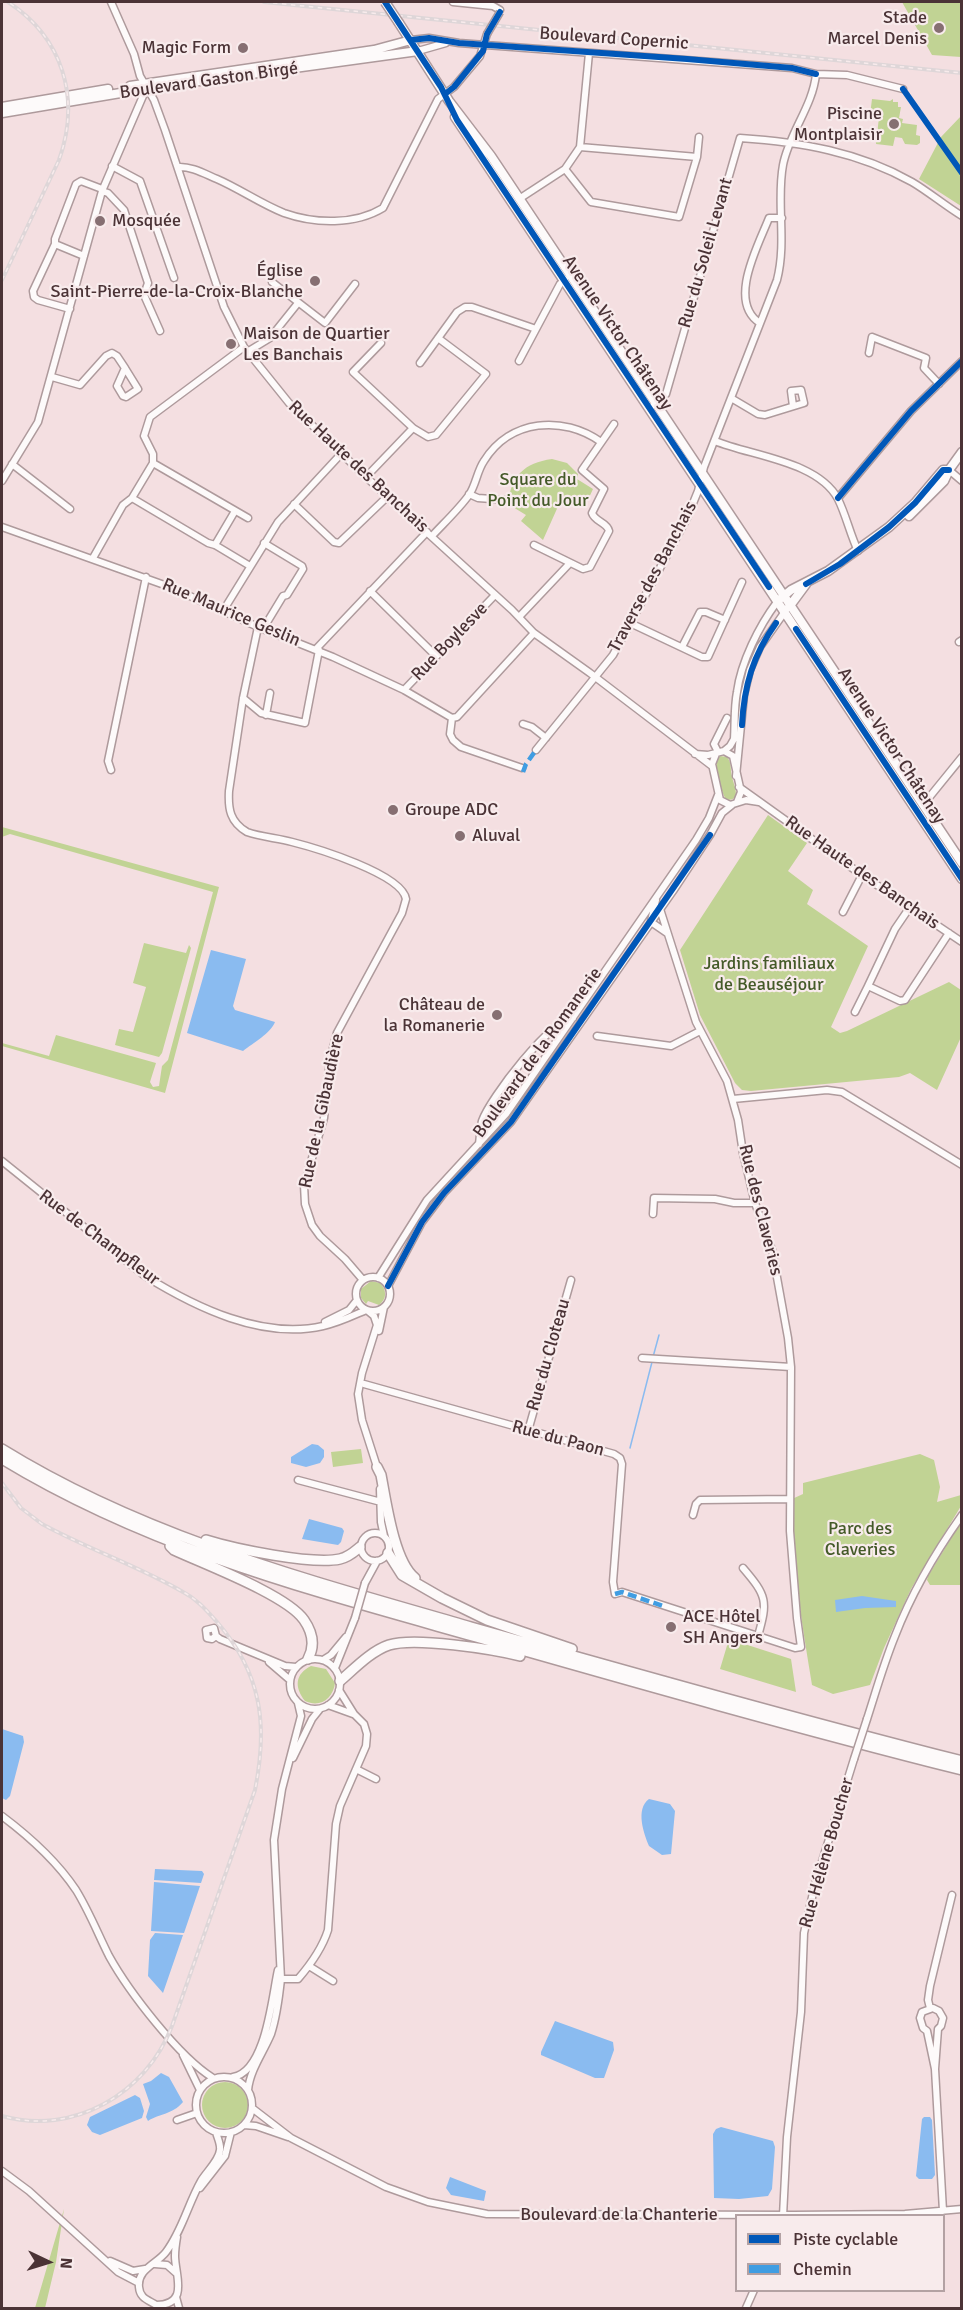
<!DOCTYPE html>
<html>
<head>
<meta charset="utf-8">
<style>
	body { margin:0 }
	#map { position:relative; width:963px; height:2310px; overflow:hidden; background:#f4dfe1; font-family:Signika,sans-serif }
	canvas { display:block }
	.frame { position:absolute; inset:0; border:3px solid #4b3336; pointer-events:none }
	.legend { position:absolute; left:735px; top:2214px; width:210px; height:78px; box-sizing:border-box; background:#f8ebec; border:2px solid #b3a1a3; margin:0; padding:8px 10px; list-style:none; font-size:18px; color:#4b3336 }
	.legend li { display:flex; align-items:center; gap:12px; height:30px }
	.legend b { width:30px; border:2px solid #b3a1a3 }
	.north { position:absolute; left:18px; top:2232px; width:60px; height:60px; -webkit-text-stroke:4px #f8ebec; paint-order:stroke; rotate:94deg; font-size:16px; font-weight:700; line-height:24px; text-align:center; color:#4b3336 }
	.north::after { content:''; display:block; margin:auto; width:21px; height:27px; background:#4b3336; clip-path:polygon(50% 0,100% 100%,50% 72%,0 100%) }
</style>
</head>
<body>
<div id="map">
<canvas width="963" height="2310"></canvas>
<div class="frame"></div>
<ul class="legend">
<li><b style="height:8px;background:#0057b8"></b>Piste cyclable</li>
<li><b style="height:8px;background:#409de2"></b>Chemin</li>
</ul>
<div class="north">N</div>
</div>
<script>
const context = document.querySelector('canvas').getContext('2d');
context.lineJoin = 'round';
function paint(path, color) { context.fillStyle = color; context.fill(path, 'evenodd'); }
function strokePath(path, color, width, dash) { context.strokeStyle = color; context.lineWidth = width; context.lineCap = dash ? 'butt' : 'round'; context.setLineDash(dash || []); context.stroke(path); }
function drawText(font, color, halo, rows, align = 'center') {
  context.font = font + ' Signika,sans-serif'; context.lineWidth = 4.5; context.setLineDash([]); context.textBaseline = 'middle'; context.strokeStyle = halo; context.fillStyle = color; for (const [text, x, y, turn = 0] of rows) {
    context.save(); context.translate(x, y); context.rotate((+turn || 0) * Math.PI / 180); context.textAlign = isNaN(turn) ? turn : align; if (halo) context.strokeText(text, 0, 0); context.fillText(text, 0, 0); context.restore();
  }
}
paint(new Path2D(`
	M 902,2 L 961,2 L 961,57 L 932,55 Z
	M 872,99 L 890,101 L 893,99 L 893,102 L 898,102 L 898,107 L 901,107 L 899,118 L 903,119 L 902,123 L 917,125 L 916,135 L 920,136 L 920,143 L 917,145 L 905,144 L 902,138 L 895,137 L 893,146 L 876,144 L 879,117 L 870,115 Z
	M 961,116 L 961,206 L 919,179 L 941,137 Z
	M 552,459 L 567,463 L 578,474 L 577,479 L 593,489 L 586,504 L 581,502 L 580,505 L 569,500 L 560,502 L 543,540 L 521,521 L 526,515 L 508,504 C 511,476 524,463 552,459 Z
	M 720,756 L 727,757 C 732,763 730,769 732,777 C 734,786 742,800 727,800 C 722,797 715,766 717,759 Z
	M 768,815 L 807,843 L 788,871 L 813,890 L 807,904 L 868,946 L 831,1027 L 840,1033 L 847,1031 L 949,982 L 961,990 L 961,1037 L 937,1090 L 910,1073 L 899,1077 L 751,1091 L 742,1090 L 735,1083 L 700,1015 L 680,950 Z
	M 2,827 L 219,887 L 165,1093 L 2,1046 L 2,1043 L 49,1056 L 56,1035 L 156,1063 L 150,1082 L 153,1087 L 159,1086 L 162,1066 L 168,1060 L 213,892 L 10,834 L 2,837 Z
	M 144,943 L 186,953 L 189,945 L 191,948 L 162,1053 L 159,1057 L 115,1045 L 119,1029 L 133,1032 L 146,987 L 133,983 Z
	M 371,1281 L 380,1283 C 387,1290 387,1299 379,1305 L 368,1301 L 366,1304 L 361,1298 L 361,1289 Z
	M 361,1449 L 363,1463 L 333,1467 L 331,1452 Z
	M 920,1454 L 934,1460 L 940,1487 L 937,1502 L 961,1495 L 961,1506 L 911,1589 L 884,1648 L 870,1685 L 833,1694 L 812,1685 C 802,1623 791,1561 792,1499 L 803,1494 L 803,1483 Z
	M 961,1522 L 961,1585 L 930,1585 L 927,1580 L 928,1576 Z
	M 729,1639 L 791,1659 L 796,1692 L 720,1669 Z
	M 311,1666 L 326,1669 L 335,1683 C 333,1699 320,1708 305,1701 C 294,1687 295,1674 311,1666 Z
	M202 2105a23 23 0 1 1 46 0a23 23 0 1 1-46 0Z
	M 64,2209 L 56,2262 L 45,2308 L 35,2308 Z`), '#c1d394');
paint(new Path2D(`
	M 211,950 L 246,959 L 233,1006 L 235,1010 L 275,1022 C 271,1033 253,1043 243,1051 L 187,1033 Z
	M 312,1444 L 318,1445 L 324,1450 L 324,1457 L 320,1463 L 306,1467 L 291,1463 L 291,1457 Z
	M 309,1519 L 342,1528 L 344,1531 L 341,1542 L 338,1545 L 302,1539 Z
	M 862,1596 L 896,1601 L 896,1607 L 865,1608 L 836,1612 L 835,1600 Z
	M 2,1729 L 23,1736 L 24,1742 L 10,1796 L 6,1800 L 2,1798 Z
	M 649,1799 L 670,1804 L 675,1811 L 671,1854 L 662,1855 L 649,1846 C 644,1834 635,1809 649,1799 Z
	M 155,1869 L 202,1871 L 204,1874 L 201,1883 L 154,1880 Z
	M 154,1882 L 200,1886 L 184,1933 L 151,1931 Z
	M 155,1933 L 183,1935 L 163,1993 L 148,1976 L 150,1940 Z
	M 555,2021 L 613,2042 L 614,2050 L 604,2078 L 595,2078 L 541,2055 L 541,2052 Z
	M 161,2073 L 169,2077 L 183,2102 C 172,2115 160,2113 148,2121 L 146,2117 L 150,2104 L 143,2084 L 151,2081 Z
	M 135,2095 L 140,2098 L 144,2111 L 142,2118 L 100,2135 L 92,2132 L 87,2125 L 90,2117 Z
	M 924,2117 L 930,2117 L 932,2120 L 935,2175 L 932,2179 L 919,2179 L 916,2176 L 922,2119 Z
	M 721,2127 L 773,2141 L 775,2147 L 772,2189 L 768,2196 L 739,2199 L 714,2198 L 713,2134 L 716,2129 Z
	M 450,2177 L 486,2191 L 484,2201 L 451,2195 L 446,2188 Z`), '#8abbf0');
strokePath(new Path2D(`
	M 653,1357 L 659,1335
	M 630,1448 L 652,1362`), '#8abbf0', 1.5);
const minor = new Path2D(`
	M 111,2 L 134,54 L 140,76 L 154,100 L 165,130 L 224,307 L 244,347 L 289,403 L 366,477 L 512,610 L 534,633 L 590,673 L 712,766
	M 453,2 L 493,6 L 500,10
	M 411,40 L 429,38 L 459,43 L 792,68 L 816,74 L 847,75 L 903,89
	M 418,51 L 446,43
	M 580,147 L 697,157
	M 112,166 L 140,181 L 174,278
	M 178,167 C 191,166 205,174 217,179 C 240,189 261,204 284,213 C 315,224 355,225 383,208 L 438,99 L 454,87 L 480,56 L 487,34
	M 565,169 L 591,202 L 679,217 L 697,157 L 699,137
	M 102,191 L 108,193 L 124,210 L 148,283 L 144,295 L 160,331
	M 519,199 L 565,169 L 580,147 L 589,53
	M 55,244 L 84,256
	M 272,282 L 325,323 L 355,284
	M 70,309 L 38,300 L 34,297 L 33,291 L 55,244 L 55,239 L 76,184 L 81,181 L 102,189
	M 760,323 C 727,302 758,246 769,218 L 782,218
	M 381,343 L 353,372 L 413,428 L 428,437 L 436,435 L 486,374 L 438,338
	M 247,352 L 270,338 L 298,303
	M 869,353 L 872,337 L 926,358 L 924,368 L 939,384
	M 519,361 L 560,284 L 565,279
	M 420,363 L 457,312 L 465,307 L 472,307 L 536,329
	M 52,377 L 80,385 L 106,356 L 112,353 L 117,356 L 125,368 L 117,386 L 123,396 L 126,397 L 138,389 L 125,368
	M 731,398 L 758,414 L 765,415 L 804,403 L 801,390 L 791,391 L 793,406
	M 654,405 L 666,394 L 740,138 C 801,142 859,152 912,182 C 929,192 944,205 962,216
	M 715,441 C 751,456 818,461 838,499 C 846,515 850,534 858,551
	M 153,463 L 248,518
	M 12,464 L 70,509
	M 949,470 L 962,481
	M 366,477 L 413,428
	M 2,481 L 38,422 L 102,191 L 146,89
	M 469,494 L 478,498 L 505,500
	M 132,498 L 208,543 L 215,545 L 250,566
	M 838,498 L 911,411 L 962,361
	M 294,504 L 334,542 L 339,543 L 388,496
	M 2,527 L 170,587 L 258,627 L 333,657 L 404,690 L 452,718
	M 432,536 C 444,523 459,509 469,495 C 476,485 477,471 484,461 C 510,419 563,415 601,442
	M 215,545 L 235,511
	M 534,545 L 583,569 L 590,567 L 609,531 C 607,522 595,522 592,513 L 604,489 L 582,470 L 614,424
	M 93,558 L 123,505 L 132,498 L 153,463 L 153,454 L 144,436 L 150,417 L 244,347
	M 370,591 L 436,656
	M 223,611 L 278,522 L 341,454
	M 519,617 L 570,563
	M 630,623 L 702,657 L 708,657 L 742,582
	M 258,627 L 243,698 L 229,791 C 228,809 230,822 247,832 C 261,837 277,838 292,842 C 316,848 402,874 406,899 L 402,913 L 337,1033 L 330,1060 L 324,1118 L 304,1185 L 305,1204 L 312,1225 L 320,1236 L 345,1259 L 363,1280
	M 263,629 L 283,596 L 287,595 L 303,569 L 302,566 L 264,543
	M 959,642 L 962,640
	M 682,647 L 700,612 L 706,612 L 725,620
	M 316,649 L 427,532
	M 404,690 L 495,595
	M 243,698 L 261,713 L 305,723 L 319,650
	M 266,715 L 270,693
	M 452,718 L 457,717 L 534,633
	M 452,718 L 450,734 L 453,740 L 461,747 L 522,768
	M 523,724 L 532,727 L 546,738
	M 536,750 L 613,655 L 687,518 L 698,491 L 704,467 L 777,280 C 787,241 776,202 783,165 C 789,133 813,106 816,74
	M 724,751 L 730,746 L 734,739 C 735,723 734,707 737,692 C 741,662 759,626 777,602
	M 718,752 L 714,744 L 727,718
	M 695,754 L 708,755 L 724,751 L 733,756 L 741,792 L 737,802
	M 716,754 L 712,764 L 720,800 L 730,805 L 746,800 L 759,802
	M 111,770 L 108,761 L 146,577
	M 736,776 L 744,695 L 750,670 L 760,647 L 784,613
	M 739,787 L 862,875 L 962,942
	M 923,805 L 962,757
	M 910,907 L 895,929 L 868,986 L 900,1001 L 905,1000 L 949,933
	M 843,912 L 862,875
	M 651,921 L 656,900
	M 651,922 L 667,933
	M 855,1012 L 868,986
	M 597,1036 L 671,1046 L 700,1031
	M 733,1099 L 827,1090 L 842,1092 L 962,1165
	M 479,1144 C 480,1137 480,1128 482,1121 C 490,1098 551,1019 573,1018
	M 2,1161 L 145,1276 C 195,1307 262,1340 323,1326 C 338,1323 352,1316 366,1310
	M 653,1214 L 654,1198 L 715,1199 L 734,1203 L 755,1203
	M356 1294a17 17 0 1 1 34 0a17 17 0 1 1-34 0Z
	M 378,1278 L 427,1200 L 506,1114 L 696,840 L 709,818 L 718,795
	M 388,1286 L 422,1222 L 444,1193 L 511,1122 L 673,891 L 710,835 L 722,813 L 732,805
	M 368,1311 L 374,1316 L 377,1325 L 362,1373 L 358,1394 L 362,1420 L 378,1470
	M 325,1322 L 349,1310 L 357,1300
	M 379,1331 L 384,1307
	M 642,1358 L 791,1367
	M 364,1384 L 614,1454 L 620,1458 L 622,1464 L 613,1582 L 615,1594 L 622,1592 L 795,1648 L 801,1647 L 797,1618 L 790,1531 L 791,1367 L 788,1338 L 772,1250 L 755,1203 L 743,1153 L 738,1120 L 727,1081 L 696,1022 L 660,909
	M 528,1431 L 571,1280
	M 298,1480 L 381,1502
	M 380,1489 L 381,1522 L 384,1536
	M 693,1515 L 696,1504 L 700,1500 L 790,1499
	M361 1547a14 14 0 1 1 28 0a14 14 0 1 1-28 0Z
	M 743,1568 C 767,1596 768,1601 758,1636
	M 365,1583 L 377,1561
	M 216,1636 L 212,1639 L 207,1638 L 206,1630 L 214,1628 L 216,1636 L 220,1639 L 285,1666 L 296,1667
	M290 1684a25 25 0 1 1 50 0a25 25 0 1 1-50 0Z
	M 323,1660 L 331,1655 L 346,1637
	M 269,1662 L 290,1680
	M 335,1668 L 355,1618
	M 328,1705 L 353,1714
	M 867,1719 C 876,1691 884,1663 895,1636 C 912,1592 935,1553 962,1515
	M 293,1758 L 312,1719 L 320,1709
	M 356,1769 L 376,1779
	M 2,1816 C 30,1837 56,1860 76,1890 C 89,1911 98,1934 109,1956 C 129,1992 179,2057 213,2078
	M 309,1966 L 333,1981
	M 281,1979 L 298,1979 C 311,1964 322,1949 328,1930 L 336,1824 L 340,1806 L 366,1746 L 367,1734 L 364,1724 L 354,1714 L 339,1690
	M 930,2008 L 928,2000 L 930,1986 L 952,1895
	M 183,2055 L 200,2090
	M 935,2069 L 927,2031 L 923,2028 L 920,2018 L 922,2012 L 933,2008 L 939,2011 L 943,2018 L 941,2026 L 938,2029 L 935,2069 L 943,2211
	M196 2105a28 28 0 1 1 56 0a28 28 0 1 1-56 0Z
	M 233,2077 C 266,2072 272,1996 278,1970
	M 248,2090 C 250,2070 263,2053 271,2034 C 277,2016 279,1998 281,1979 L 274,1840 L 282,1789 L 301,1716 L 298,1703
	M 252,2108 L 291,2138 L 386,2187 L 428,2202 L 487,2214 L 794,2215 L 905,2214 L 962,2209
	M 177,2120 L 197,2113
	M 244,2125 L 256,2126 L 288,2137
	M 2,2171 L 29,2191 L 118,2272 L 139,2283
	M 200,2188 L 225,2156 L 231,2132
	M 783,2216 L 787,2137 L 801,2012 L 804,1933 L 815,1884 L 854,1759
	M 110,2261 L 133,2271 L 145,2269
	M 155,2264 L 167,2265 L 176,2273
	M 176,2297 L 179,2308
	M 156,2305 C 190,2305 175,2275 175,2256 C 175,2250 176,2243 177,2237
	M 160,2308 C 152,2300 140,2301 139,2287 C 137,2269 157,2264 166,2252 C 182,2231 188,2204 201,2181 C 206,2172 219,2161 220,2150 C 221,2144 217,2137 216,2132
	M 746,2308 L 754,2290`);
const major = new Path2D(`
	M 399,23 L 449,101 L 491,156 L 962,863
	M 130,86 L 374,50 L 411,40
	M 2,107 L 108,89
	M 2,113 L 156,87 L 418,51
	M 455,117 L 962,879
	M 909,516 L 944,481 L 949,470 L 962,452
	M 780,599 L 791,590 L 828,571 L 889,527 L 915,503 L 943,470 L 949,470
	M 789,607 L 806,584`);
const highway = new Path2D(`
	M 2,1449 C 146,1538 309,1580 471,1627 C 634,1673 797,1719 962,1761
	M 2,1459 C 150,1549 310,1590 476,1637 C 637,1683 799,1729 962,1770
	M 377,1467 L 381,1475 C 386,1501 394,1562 415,1578
	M 206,1540 C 235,1549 312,1565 340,1559 C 349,1557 354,1552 360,1547
	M 170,1546 L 174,1550 C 204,1564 287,1595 304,1620 C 313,1633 315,1646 308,1659
	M 388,1553 L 402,1575 L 442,1598 L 487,1620 L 572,1649
	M 340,1681 C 354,1669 371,1651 389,1645 C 415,1637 492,1649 520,1656`);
strokePath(minor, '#ae9a9c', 9);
strokePath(major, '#ae9a9c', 11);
strokePath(highway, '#ae9a9c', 12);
strokePath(minor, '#fdfafa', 6);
strokePath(major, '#fdfafa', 8);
strokePath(highway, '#fdfafa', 9);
const rail = new Path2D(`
	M 264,2 L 962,73
	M 2,280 L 59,160 C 81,98 63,38 8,2
	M 2,1483 L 21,1508 L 42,1524 C 88,1549 138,1566 183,1592 C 197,1599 207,1611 217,1622 C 262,1674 268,1725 255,1790 L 172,2026 C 146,2094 73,2136 2,2116`);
strokePath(rail, '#ded6d8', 4);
strokePath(rail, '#f8ebec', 1.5, [4.5]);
const minorBridge = new Path2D(`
	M 487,34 L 500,12
	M 355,1618 L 365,1583
	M 854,1759 L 867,1719`);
const majorBridge = new Path2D(`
	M 385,2 L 399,23`);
strokePath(minorBridge, '#ae9a9c', 9, []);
strokePath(majorBridge, '#ae9a9c', 11, []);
strokePath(minorBridge, '#fdfafa', 6);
strokePath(majorBridge, '#fdfafa', 8);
strokePath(new Path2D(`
	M 523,772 L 526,764 L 536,750
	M 615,1594 L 622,1592 L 663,1606`), '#409de2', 4.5, [9, 4.5]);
strokePath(new Path2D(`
	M 385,2 L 441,87 L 457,120 L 769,587
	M 411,40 L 429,38 L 459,43 L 687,59 L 792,68 L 816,74
	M 903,89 L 962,173
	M 445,94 L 454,87 L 483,51 L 487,34 L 500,12
	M 838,498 L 911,411 L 962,361
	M 806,584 L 840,564 L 889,527 L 915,503 L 943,470 L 949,470
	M 796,629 L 962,879
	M 742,725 C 744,686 753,655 776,623
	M 388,1286 L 422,1222 L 444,1193 L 511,1122 L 710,835`), '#0057b8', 6);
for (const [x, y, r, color] of [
	[939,28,6,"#866f72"],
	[243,48,6,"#866f72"],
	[894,124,6,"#866f72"],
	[100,221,6,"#866f72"],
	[315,281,6,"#866f72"],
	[231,344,6,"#866f72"],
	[393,810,6,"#866f72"],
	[460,836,6,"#866f72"],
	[497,1015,6,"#866f72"],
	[671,1627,6,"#866f72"]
]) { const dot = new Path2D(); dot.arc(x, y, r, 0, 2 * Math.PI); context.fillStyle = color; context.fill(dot); strokePath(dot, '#f8ebec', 2); }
drawText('18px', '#4b3336', '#f8ebec', [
	["Stade",927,18],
	["Marcel Denis",927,39],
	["Magic Form",231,48],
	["Piscine",882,114],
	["Montplaisir",882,135],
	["Mosquée",112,221,"left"],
	["Église",303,271],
	["Saint-Pierre-de-la-Croix-Blanche",303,292],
	["Maison de Quartier",243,334,"left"],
	["Les Banchais",243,355,"left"],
	["Groupe ADC",405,810,"left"],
	["Aluval",472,836,"left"],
	["Château de",485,1005],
	["la Romanerie",485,1026],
	["ACE Hôtel",683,1617,"left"],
	["SH Angers",683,1638,"left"]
], 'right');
drawText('18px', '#4b3336', '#f8ebec', [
	["Boulevard Copernic",614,39,4],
	["Boulevard Gaston Birgé",209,81,-8],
	["Rue du Soleil Levant",706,253,-74],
	["Avenue Victor Châtenay",617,333,56],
	["Rue Haute des Banchais",358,467,43],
	["Traverse des Banchais",653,577,-62],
	["Rue Maurice Geslin",231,613,23],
	["Rue Boylesve",450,642,-46],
	["Avenue Victor Châtenay",891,746,57],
	["Rue Haute des Banchais",862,873,35],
	["Boulevard de la Romanerie",538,1053,-54],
	["Rue de la Gibaudière",322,1111,-78],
	["Rue des Claveries",760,1210,76],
	["Rue de Champfleur",99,1238,37],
	["Rue du Cloteau",549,1355,-74],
	["Rue du Paon",558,1439,15],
	["Rue Hélène Boucher",827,1853,-74],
	["Boulevard de la Chanterie",619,2215]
]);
drawText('18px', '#445a28', '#f8ebec', [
	["Square du",538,480],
	["Point du Jour",538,501],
	["Jardins familiaux",769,964],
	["de Beauséjour",769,985],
	["Parc des",860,1529],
	["Claveries",860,1550]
]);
</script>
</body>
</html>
